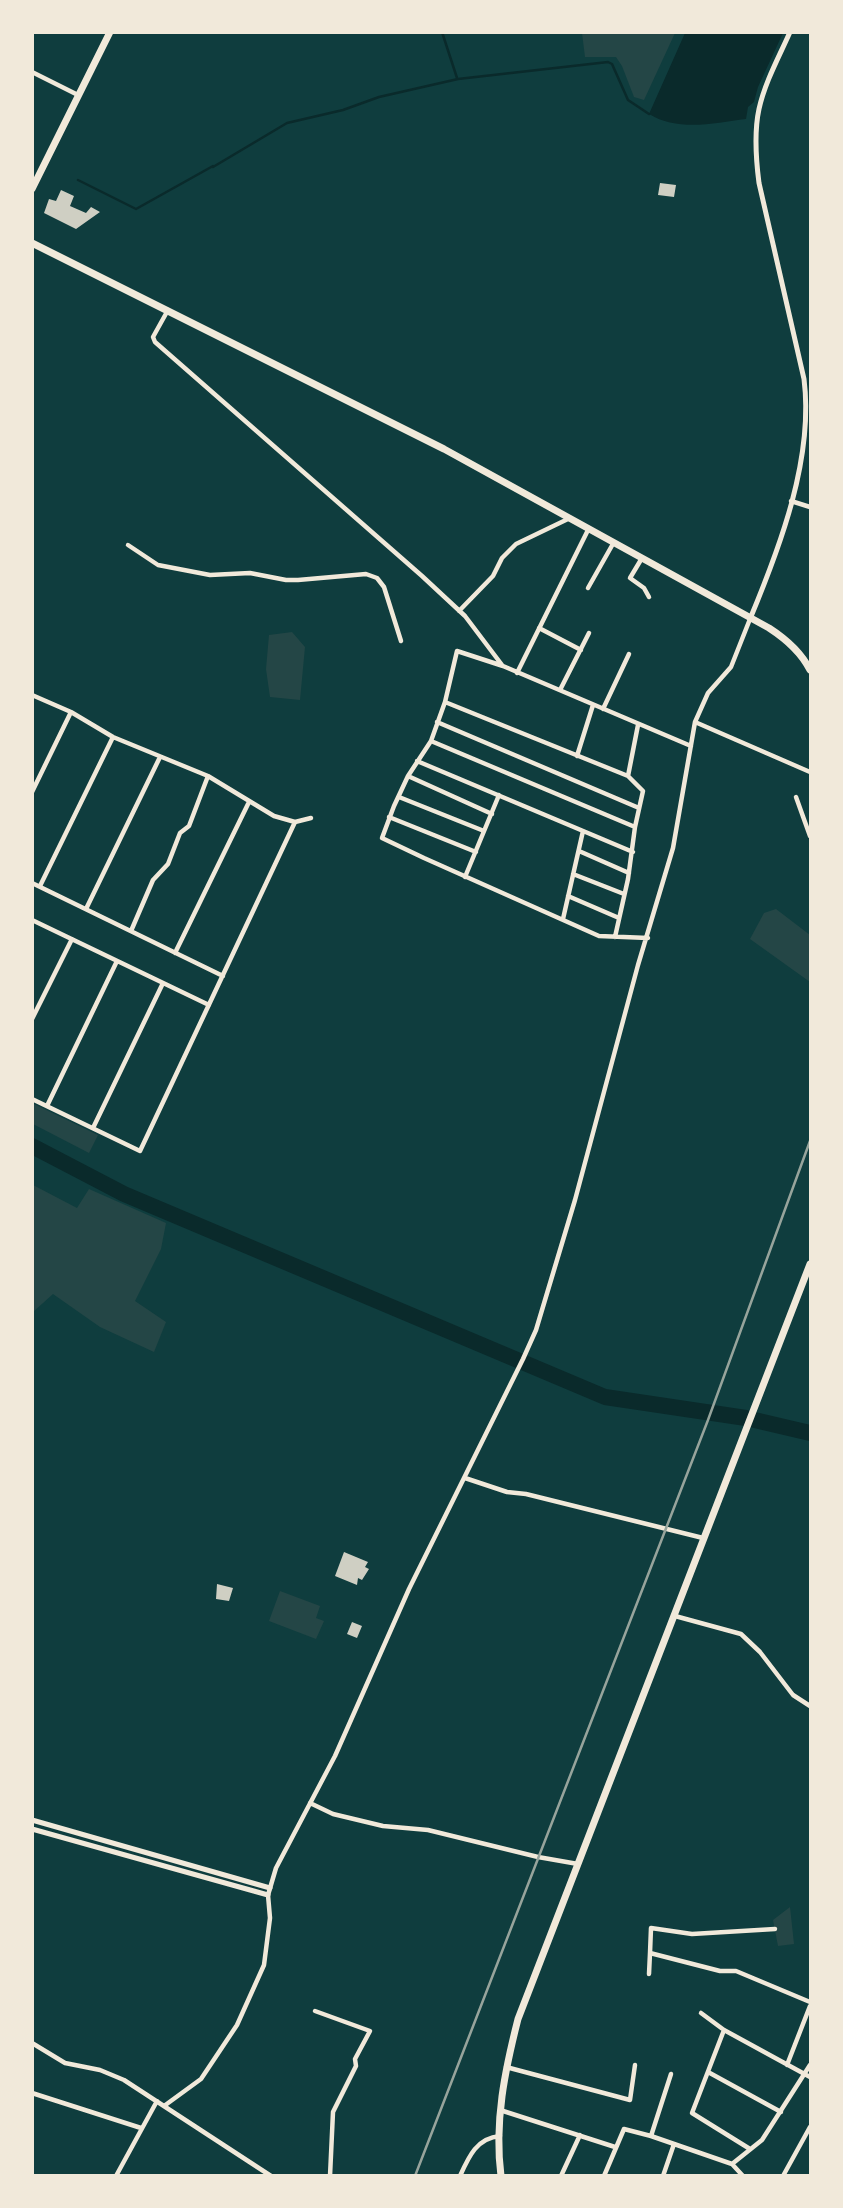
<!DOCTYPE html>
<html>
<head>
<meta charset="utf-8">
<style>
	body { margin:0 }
	#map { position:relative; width:843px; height:2208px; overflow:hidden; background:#0f3d3e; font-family:"Work Sans",sans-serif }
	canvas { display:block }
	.frame { position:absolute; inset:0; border:34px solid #f1e9da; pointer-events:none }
</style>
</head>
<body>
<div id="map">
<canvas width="843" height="2208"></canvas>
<div class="frame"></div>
</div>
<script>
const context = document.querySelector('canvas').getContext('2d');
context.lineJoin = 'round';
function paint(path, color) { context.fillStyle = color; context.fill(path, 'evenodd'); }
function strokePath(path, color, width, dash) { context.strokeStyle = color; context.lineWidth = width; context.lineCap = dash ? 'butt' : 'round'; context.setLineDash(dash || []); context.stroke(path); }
paint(new Path2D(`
	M 582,33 L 582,32 L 675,33 L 644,100 L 634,97 L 622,66 L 616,57 L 585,57 Z
	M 292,632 L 305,647 L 300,700 L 270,697 L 266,669 L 269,635 Z
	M 776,909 L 810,935 L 810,982 L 750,939 L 764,913 Z
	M 32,1103 L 98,1135 L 89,1153 L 33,1124 Z
	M 33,1185 L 77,1208 L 89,1189 L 166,1223 L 161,1249 L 135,1301 L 166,1322 L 154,1352 L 100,1327 L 53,1294 L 33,1312 Z
	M 280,1591 L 320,1606 L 316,1618 L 324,1621 L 316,1639 L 269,1621 Z
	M 790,1907 L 794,1944 L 778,1946 L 773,1920 Z`), '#244646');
paint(new Path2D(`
	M 685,33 L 783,33 L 758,87 L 754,102 L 748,107 L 746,119 C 715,123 678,132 649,114 Z`), '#0a2a2b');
strokePath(new Path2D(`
	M 442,32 L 457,78
	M 213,167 L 287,123 L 343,110 L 379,97 L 458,79 L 608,62 L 612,64 L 628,100 L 649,114
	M 78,180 L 136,209 L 213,166`), '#0a2a2b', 2.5);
strokePath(new Path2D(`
	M 32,1146 L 124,1194 L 605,1397 L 746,1418 L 810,1433`), '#0a2a2b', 16);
paint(new Path2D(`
	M 660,183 L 676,185 L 674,197 L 658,195 Z
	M 61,190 L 74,196 L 70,206 L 86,213 L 91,207 L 100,212 L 76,229 L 44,213 L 49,199 L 56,201 Z
	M 344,1552 L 368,1562 L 365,1567 L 369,1569 L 362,1580 L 358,1578 L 357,1585 L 335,1576 Z
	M 217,1584 L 233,1588 L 229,1601 L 216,1599 Z
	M 352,1622 L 362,1626 L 357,1638 L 347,1634 Z`), '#cfcfc3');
strokePath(new Path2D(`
	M 32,72 L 78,95
	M 168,310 L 153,337 L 155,342 L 422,576 L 465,616 L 502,665
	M 791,501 L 810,507
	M 128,545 L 158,565 L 210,575 L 250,573 L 286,580 L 298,580 L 366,574 L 377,578 L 384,587 L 401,641
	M 642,558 L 630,578 L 644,588 L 649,597
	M 588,588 L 614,542
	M 459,611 L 493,576 L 502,558 L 516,544 L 570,518
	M 539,628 L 581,650
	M 517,673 L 589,528
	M 560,690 L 589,633
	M 32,695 L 71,712 L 113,737 L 208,776 L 274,816 L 295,822
	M 445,702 L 628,776
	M 603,709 L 629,654
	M 437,722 L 639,808
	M 695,722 L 810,772
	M 431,741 L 635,827
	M 577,756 L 593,705
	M 417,761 L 633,852
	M 408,776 L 492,814
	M 32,792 L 71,712
	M 399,797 L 484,831
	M 796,797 L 810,836
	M 389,817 L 476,852
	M 579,851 L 629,873
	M 573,874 L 624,894
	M 465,877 L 499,795
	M 32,883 L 223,976
	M 40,886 L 113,737
	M 568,896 L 619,918
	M 86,909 L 160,757
	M 563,919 L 583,831
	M 32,920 L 209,1005
	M 131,931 L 153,880 L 168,864 L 180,833 L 189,826 L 208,776
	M 615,937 L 628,879 L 635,827 L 643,791 L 628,776 L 638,725
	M 648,938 L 599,936 L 424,858 L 382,838 L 394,806 L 408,776 L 431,741 L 445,702 L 457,651 L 503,666 L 691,746
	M 175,953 L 249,802
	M 32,1019 L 72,939
	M 32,1099 L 140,1151 L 295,822 L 311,818
	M 47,1106 L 117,961
	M 93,1128 L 163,983
	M 465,1478 L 507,1492 L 526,1494 L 703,1538
	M 675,1616 L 741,1634 L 760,1652 L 793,1695 L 810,1706
	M 310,1803 L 333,1814 L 383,1826 L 428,1830 L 538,1857 L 578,1864
	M 775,1929 L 692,1934 L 651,1928 L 650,1953 L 720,1971 L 736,1971 L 810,2002
	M 649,1974 L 650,1953
	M 315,2011 L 370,2031 L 355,2059 L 356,2066 L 333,2112 L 330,2176
	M 701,2013 L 724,2030 L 810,2077
	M 724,2030 L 692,2113 L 750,2149
	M 32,2043 L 65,2063 L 100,2070 L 124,2080 L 271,2176
	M 787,2065 L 810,2006
	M 506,2067 L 630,2100 L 635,2065
	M 708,2072 L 781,2112
	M 32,2093 L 141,2128
	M 164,2106 L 201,2079 L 237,2025 L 264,1965 L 270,1918 L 268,1895 L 276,1868 L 335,1756 L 409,1589 L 523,1359 L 536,1330 L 575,1200 L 638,965 L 673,848 L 695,722 L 708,693 L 731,667 L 750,619
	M 500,2110 L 615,2147
	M 651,2136 L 671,2074
	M 732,2164 L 762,2140 L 810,2065
	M 116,2176 L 157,2101
	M 460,2176 C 469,2156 477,2138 500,2136
	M 561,2176 L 580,2135
	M 604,2176 L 624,2129 L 651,2136 L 732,2164 L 743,2176
	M 663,2176 L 674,2144
	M 783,2176 L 810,2127`), '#f1e9da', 4.5);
strokePath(new Path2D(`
	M 750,619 C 780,547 814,458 804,379 L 759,183 C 756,160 754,132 759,109 C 765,82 779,57 790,32
	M 32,1820 L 270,1888
	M 32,1829 L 268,1895`), '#f1e9da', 5);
strokePath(new Path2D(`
	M 32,189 L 110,32
	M 32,243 L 444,449 L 769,628 C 786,639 801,652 810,670
	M 501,2176 C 494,2122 505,2070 518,2019 L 810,1264`), '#f1e9da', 7);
strokePath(new Path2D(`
	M 415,2176 L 708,1420 L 810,1141`), '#97a49c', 2.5);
</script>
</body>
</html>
